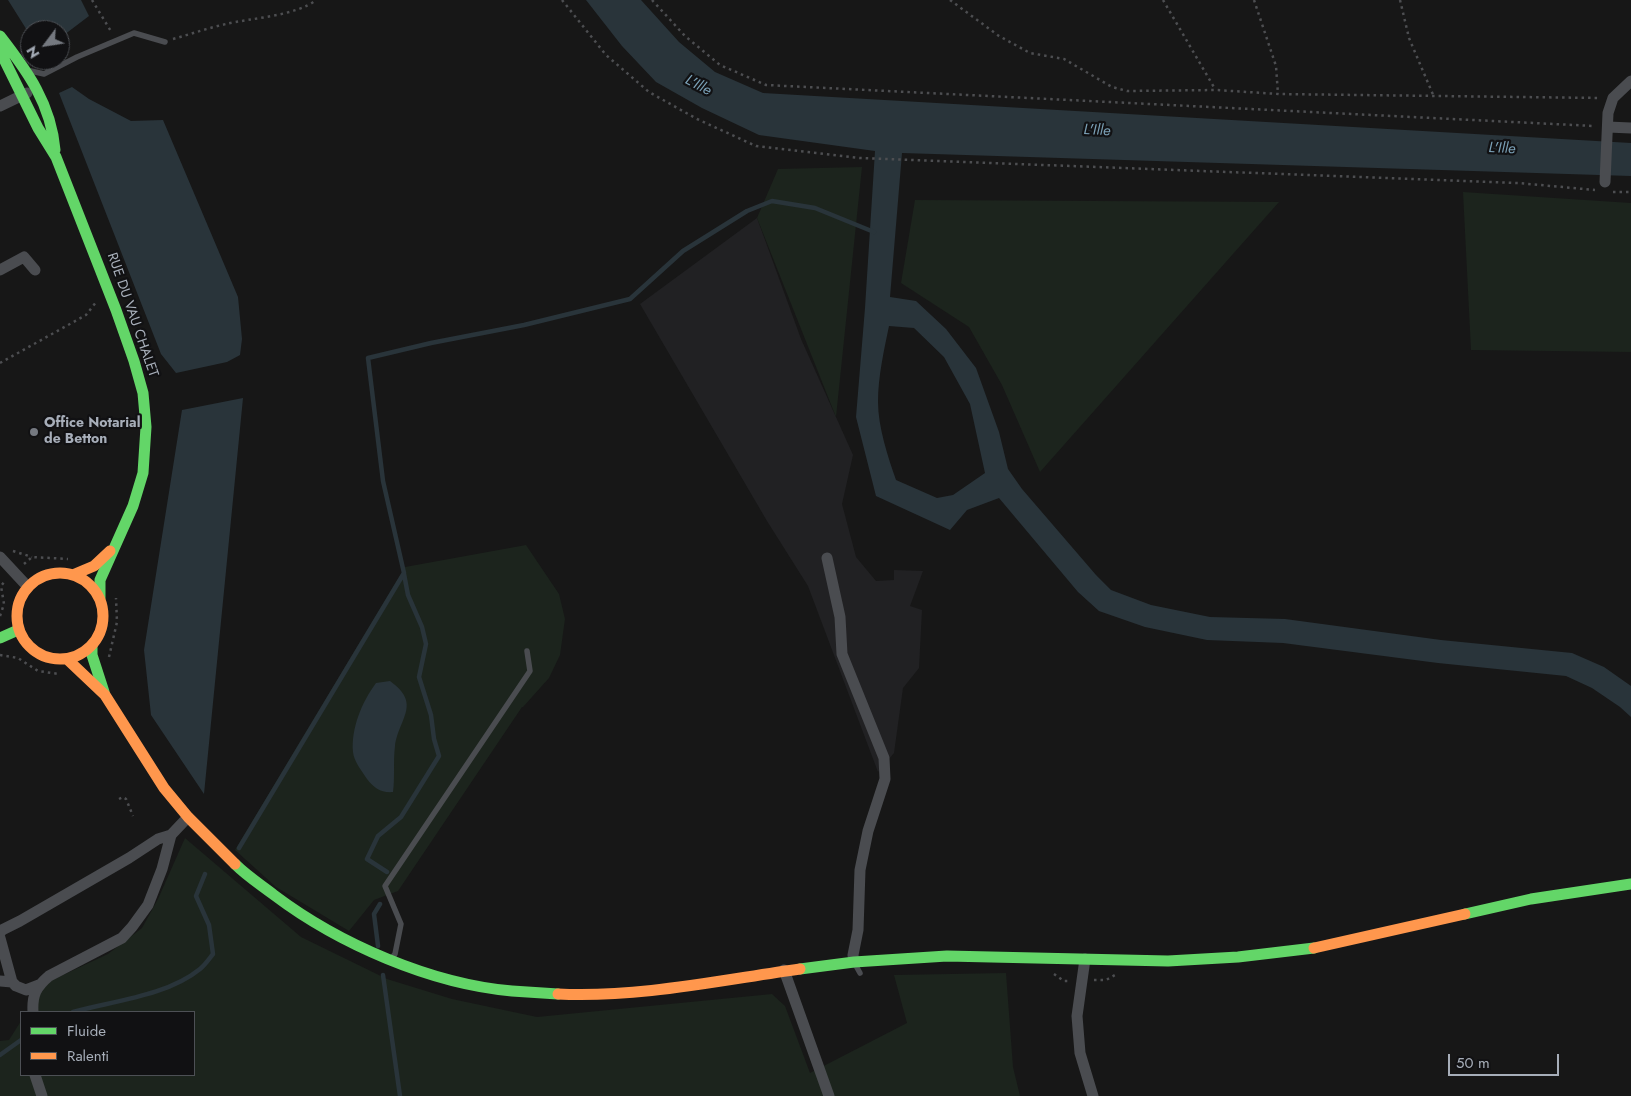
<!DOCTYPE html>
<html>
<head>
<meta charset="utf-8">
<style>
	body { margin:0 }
	#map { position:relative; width:1631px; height:1096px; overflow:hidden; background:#171717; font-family:Jost,sans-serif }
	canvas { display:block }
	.legend { position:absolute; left:20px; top:1011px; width:175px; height:65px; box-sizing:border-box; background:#111113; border:1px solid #4d5055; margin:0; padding:6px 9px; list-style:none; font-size:15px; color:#a7aeb9 }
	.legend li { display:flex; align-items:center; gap:10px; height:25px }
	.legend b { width:25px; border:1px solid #4d5055 }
	.north { position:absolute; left:20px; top:20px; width:50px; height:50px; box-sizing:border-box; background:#111113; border:1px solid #4d5055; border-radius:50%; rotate:239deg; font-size:14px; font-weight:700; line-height:20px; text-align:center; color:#a7aeb9 }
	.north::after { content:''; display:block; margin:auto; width:18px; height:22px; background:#757980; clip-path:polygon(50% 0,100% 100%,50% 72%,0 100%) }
	.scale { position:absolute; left:1448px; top:1054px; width:111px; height:22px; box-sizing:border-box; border:2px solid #a7aeb9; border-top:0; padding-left:6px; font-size:15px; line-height:18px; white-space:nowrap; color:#a7aeb9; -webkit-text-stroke:4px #111113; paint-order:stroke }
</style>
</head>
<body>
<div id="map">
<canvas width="1631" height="1096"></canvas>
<ul class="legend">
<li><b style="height:6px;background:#63d668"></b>Fluide</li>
<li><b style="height:6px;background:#ff974d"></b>Ralenti</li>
</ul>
<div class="north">N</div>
<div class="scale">50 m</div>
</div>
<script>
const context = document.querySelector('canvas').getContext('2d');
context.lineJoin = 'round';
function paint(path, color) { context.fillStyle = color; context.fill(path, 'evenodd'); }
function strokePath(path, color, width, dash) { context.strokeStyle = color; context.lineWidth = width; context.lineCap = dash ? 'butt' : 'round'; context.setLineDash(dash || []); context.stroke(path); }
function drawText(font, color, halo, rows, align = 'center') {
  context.font = font + ' Jost,sans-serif'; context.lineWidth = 4.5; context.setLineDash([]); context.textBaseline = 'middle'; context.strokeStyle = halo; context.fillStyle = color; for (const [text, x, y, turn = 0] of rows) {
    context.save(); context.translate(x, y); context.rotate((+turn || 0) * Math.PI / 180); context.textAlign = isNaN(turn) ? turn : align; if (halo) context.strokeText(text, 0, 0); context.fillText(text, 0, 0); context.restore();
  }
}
paint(new Path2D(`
	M 757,218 L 801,339 L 853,455 L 842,504 L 856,557 L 876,581 L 894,580 L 894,570 L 923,571 L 910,606 L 922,610 L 919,668 L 903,688 L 894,753 L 878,772 L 808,586 L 767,521 L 640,304 Z`), '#212123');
paint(new Path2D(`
	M 862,167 L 836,417 L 757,218 L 778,169 Z
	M 1463,192 L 1631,203 L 1631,352 L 1471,350 Z
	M 915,200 L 1279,202 L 1040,472 L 1002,385 L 969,327 L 901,283 Z
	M 526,545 L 559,594 L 565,619 L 560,655 L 549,678 L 523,707 L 522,707 L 398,891 L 374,900 L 349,931 L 276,887 L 235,850 L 405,567 Z
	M 185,838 L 301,937 L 387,979 L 452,999 L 537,1017 L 772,994 L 785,1006 L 810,1073 L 907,1023 L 894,975 L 1006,973 L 1013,1067 L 1020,1096 L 0,1096 L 0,1041 L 9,1040 L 21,1021 L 21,1075 L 194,1075 L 194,1012 L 27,1012 L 46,983 L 108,954 L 142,928 L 158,899 Z`), '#1c241d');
paint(new Path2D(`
	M 8,0 L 81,0 L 89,16 L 60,38 L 60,30 L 30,30 L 30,35 Z
	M 586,0 L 641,0 L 679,42 L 715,72 L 763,93 L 1631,143 L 1631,176 L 902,153 L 890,297 L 916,301 L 946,329 L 976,368 L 999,432 L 1008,469 L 1022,489 L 1096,575 L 1111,590 L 1151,605 L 1210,617 L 1285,619 L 1441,640 L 1572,653 L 1604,667 L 1631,686 L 1631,717 L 1620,707 L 1592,688 L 1566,676 L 1438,663 L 1283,643 L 1207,640 L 1145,627 L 1099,611 L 1078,592 L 999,498 L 967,510 L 950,530 L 876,496 L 856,417 L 865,308 L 875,151 L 759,135 L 702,108 L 656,82 L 622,46 ZM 889,326 L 914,328 L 944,357 L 970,404 L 985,473 L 953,495 L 937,498 L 896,480 C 888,457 878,427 878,402 C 878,377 884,350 889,326 Z
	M 72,87 L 89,99 L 131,121 L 163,120 L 238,297 L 242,339 L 240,355 L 227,362 L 176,373 L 161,354 L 59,93 Z
	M 243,398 L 204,794 L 151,715 L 144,650 L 182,410 Z
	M 390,681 C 422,704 399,718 395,746 C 393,762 395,777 393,792 C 381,793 374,788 367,779 C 362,771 354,762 353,752 C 351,728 362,702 376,683 Z`), '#29343a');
strokePath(new Path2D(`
	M 239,848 L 404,573 L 383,481 L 368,358 L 431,343 L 524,325 L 630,299 L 683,251 L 747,211 L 772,201 L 815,208 L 874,232
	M 387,872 L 367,859 L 378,836 L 401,817 L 439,756 L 434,739 L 431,715 L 419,677 L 426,644 L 422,627 L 408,595 L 404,574
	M 378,946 L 374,914 L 380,904
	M 383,975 L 400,1096
	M 73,1012 C 113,1001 167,996 200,969 C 205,965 209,959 213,954 L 209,925 L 196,896 L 205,874
	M 0,1055 L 21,1040`), '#29343a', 4.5);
strokePath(new Path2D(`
	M 92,0 L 112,33
	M 562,0 L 606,55 L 649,92 L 697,119 L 756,146 L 860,158 L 1518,183 L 1595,190
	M 652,0 L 685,36 L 720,65 L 766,85 L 1594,126
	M 950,0 L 999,36 L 1030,53 L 1064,59 L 1112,87 L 1127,91 L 1216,90 L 1278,94 L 1601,98
	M 1163,0 L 1215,89
	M 1254,0 L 1276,66 L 1278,94
	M 1400,0 L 1409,38 L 1434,97
	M 173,39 C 191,34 208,28 226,24 C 251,18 296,16 316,0
	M 1613,192 L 1631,192
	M 0,363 L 86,315 L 97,301
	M 13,551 L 32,557
	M 24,564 L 32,557 L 68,559
	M 0,616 L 4,604 L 1,586 L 5,581
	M 0,655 L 18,658 L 38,671 L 59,674
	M 109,657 L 117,622 L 116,598
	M 119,799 L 123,797 L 126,799 L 133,816
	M 1054,974 L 1064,981 L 1069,981
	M 1094,980 L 1106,980 L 1115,975`), '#4d4e51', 2.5, [2.5, 4]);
strokePath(new Path2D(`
	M 31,71 L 44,74 L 77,57 L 134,33 L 165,42
	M 392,958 L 395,954 L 401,924 L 385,886 L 530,671 L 527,651
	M 855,964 L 860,973`), '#4a4c50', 5.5);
strokePath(new Path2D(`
	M 0,106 L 27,93
	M 1608,127 L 1631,128
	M 1605,182 L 1608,113 L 1613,98 L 1631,81
	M 0,270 L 24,257 L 35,270
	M 0,557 L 27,586
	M 827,558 L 840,617 L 842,654 L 884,758 L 885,779 L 868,831 L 860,870 L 858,930 L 853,955 L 854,962
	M 0,933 L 2,930 L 20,921 L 129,858 L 158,839 L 171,835
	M 0,938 L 12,982
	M 1085,959 L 1077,1016 L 1080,1053 L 1093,1096
	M 784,970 L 829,1096
	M 0,981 L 12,982 L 16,986 L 26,990 L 39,985
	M 33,1012 C 32,995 36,987 49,976 L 122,938 L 132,927 L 148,905 L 162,869 L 171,835 L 188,817
	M 35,1075 L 42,1096`), '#4a4c50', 11);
strokePath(new Path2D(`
	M 0,36 C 28,72 51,104 55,150
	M 0,51 L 38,128 L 56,157 L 116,310 L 134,361 L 143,393 L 146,427 L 143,473 L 133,506 L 100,580 L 100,598
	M 0,638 L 18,630
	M 92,646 L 92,655 L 104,692
	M 235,864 C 247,876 261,885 274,895 C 339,944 431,984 512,991 C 528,992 543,993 558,994
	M 1465,914 L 1531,899 L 1631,884
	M 800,969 L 854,962 L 947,956 L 1168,961 L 1238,957 L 1314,948`), '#63d668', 11);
strokePath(new Path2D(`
	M17 616a43 43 0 1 1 86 0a43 43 0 1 1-86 0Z
	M 75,574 L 94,566 L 110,551
	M 67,659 L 105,695 L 164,788 L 188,817 L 235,864
	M 1314,948 L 1465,914
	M 558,994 C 638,998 721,980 800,969`), '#ff974d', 11);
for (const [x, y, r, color] of [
	[34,432,5,"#757980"]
]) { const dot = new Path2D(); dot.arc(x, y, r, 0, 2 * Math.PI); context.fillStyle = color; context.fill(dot); strokePath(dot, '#111113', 2); }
drawText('14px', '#a7aeb9', '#111113', [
	["RUE DU VAU CHALET",132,315,71]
]);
drawText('bold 14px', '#a7aeb9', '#111113', [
	["Office Notarial",44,424],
	["de Betton",44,440]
], 'left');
drawText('italic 15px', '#7ba1b7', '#111113', [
	["L'Ille",698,86,28],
	["L'Ille",1097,131,3],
	["L'Ille",1502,149,3]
]);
</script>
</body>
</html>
